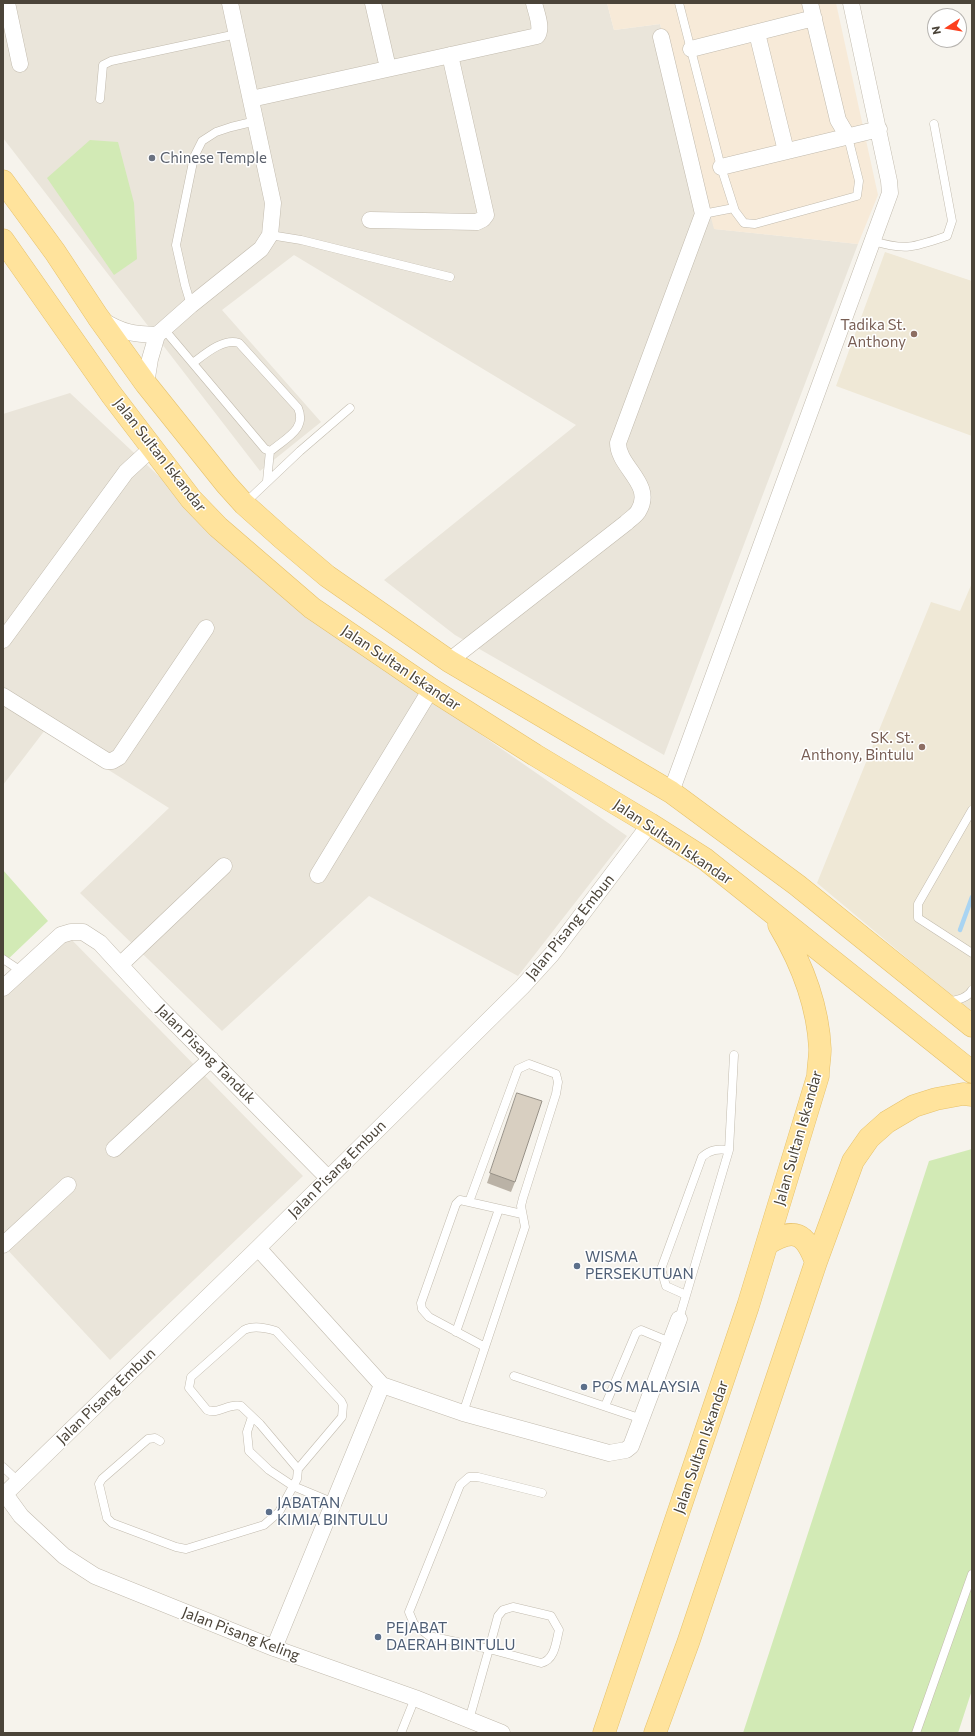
<!DOCTYPE html>
<html>
<head>
<meta charset="utf-8">
<style>
	body { margin:0 }
	#map { position:relative; width:975px; height:1736px; overflow:hidden; background:#f6f3ec; font-family:Commissioner,sans-serif }
	canvas { display:block }
	.frame { position:absolute; inset:0; border:4px solid #4b4439; pointer-events:none }
	.north { position:absolute; left:927px; top:8px; width:40px; height:40px; box-sizing:border-box; background:#fff; border:1px solid #b7b4b0; border-radius:50%; rotate:258deg; font-size:11px; font-weight:700; line-height:16px; text-align:center; color:#4b4439 }
	.north::after { content:''; display:block; margin:auto; width:14px; height:18px; background:#fc3f1d; clip-path:polygon(50% 0,100% 100%,50% 72%,0 100%) }
</style>
</head>
<body>
<div id="map">
<canvas width="975" height="1736"></canvas>
<div class="frame"></div>
<div class="north">N</div>
</div>
<script>
const context = document.querySelector('canvas').getContext('2d');
context.lineJoin = 'round';
function paint(path, color) { context.fillStyle = color; context.fill(path, 'evenodd'); }
function strokePath(path, color, width, dash) { context.strokeStyle = color; context.lineWidth = width; context.lineCap = dash ? 'butt' : 'round'; context.setLineDash(dash || []); context.stroke(path); }
function drawText(font, color, halo, rows, align = 'center') {
  context.font = font + ' Commissioner,sans-serif'; context.lineWidth = 3; context.setLineDash([]); context.textBaseline = 'middle'; context.strokeStyle = halo; context.fillStyle = color; for (const [text, x, y, turn = 0] of rows) {
    context.save(); context.translate(x, y); context.rotate((+turn || 0) * Math.PI / 180); context.textAlign = isNaN(turn) ? turn : align; if (halo) context.strokeText(text, 0, 0); context.fillText(text, 0, 0); context.restore();
  }
}
paint(new Path2D(`
	M 3,3 L 607,3 L 614,30 L 660,24 L 715,229 L 858,244 L 664,755 L 455,635 L 384,580 L 576,425 L 294,255 L 222,310 L 321,422 L 260,471 L 3,138 Z
	M 70,393 L 303,611 L 627,836 L 518,976 L 369,896 L 222,1031 L 80,893 L 169,808 L 45,730 L 3,785 L 3,414 Z
	M 67,935 L 303,1176 L 110,1360 L 4,1246 L 3,1247 L 3,997 Z`), '#eae5da');
paint(new Path2D(`
	M 607,3 L 836,3 L 878,195 L 858,244 L 714,229 L 660,24 L 614,30 Z`), '#f7ead8');
paint(new Path2D(`
	M 885,252 L 972,281 L 972,436 L 836,386 Z
	M 972,583 L 972,1009 L 970,1011 L 817,883 L 931,602 L 960,611 Z`), '#efe8d6');
paint(new Path2D(`
	M 90,140 L 118,142 L 134,203 L 137,259 L 114,275 L 47,178 Z
	M 3,870 L 48,921 L 3,964 Z
	M 972,1149 L 972,1690 L 958,1733 L 743,1733 L 929,1161 Z`), '#d2eab5');
strokePath(new Path2D(`
	M 960,930 L 972,897`), '#a9d4f2', 4.5);
const service = new Path2D(`
	M 679,3 L 721,167 L 735,211 L 744,223 L 755,224 L 857,196 L 859,181 L 848,137
	M 100,99 L 103,65 L 111,61 L 237,34
	M 703,214 L 734,208
	M 270,235 L 301,240 L 450,277
	M 873,241 C 906,251 915,247 947,236 L 952,221 L 934,124
	M 191,305 L 185,285 L 176,245 L 194,157 L 202,141 L 216,132 L 231,127 L 256,121
	M 163,328 L 265,449 L 270,451 L 272,450 C 286,438 307,429 298,408 L 239,343 C 223,338 205,354 193,363
	M 267,481 L 270,451
	M 244,504 L 300,451 L 350,408
	M 972,810 L 918,904 L 918,918 L 972,953
	M 3,959 L 21,971
	M 947,1002 C 956,1000 967,999 972,990
	M 686,1295 L 666,1286 L 661,1269 L 702,1157 C 711,1149 718,1149 729,1150
	M 679,1319 L 729,1150 L 734,1055
	M 456,1332 L 499,1209
	M 485,1347 L 429,1317 L 422,1309 L 421,1303 L 456,1204 L 460,1200 L 522,1214
	M 514,1376 L 642,1419
	M 605,1406 L 636,1333 L 641,1330 L 670,1342
	M 463,1413 L 525,1227 L 521,1206 L 523,1198 L 556,1094 L 558,1082 L 556,1074 L 529,1064 L 518,1069 L 469,1202
	M 252,1417 L 247,1432 L 249,1451 L 269,1470 L 293,1486 L 334,1503
	M 160,1441 L 155,1438 L 148,1439 L 102,1479 L 99,1484 L 107,1518 L 112,1523 L 176,1547 L 186,1549 L 264,1525 L 279,1512 L 297,1479 L 298,1469 L 342,1417 L 343,1405 L 341,1401 L 276,1331 C 266,1328 254,1325 244,1330 L 191,1377 L 189,1388 L 207,1410 C 218,1415 228,1403 241,1406 L 260,1424 L 298,1469
	M 3,1467 L 18,1481
	M 513,1607 L 551,1616 L 559,1630 C 556,1642 555,1660 541,1663 L 489,1649 L 498,1616 L 503,1610 Z
	M 469,1720 L 489,1649 L 429,1636 L 414,1624 L 409,1612 L 460,1485 L 469,1477 L 478,1477 L 542,1493
	M 401,1733 L 415,1698
	M 916,1733 L 972,1574`);
const minor = new Path2D(`
	M 7,3 L 20,64
	M 373,3 L 388,68
	M 810,3 L 838,120 L 848,137
	M 757,33 L 786,151
	M 691,49 L 814,18
	M 251,99 L 537,36 C 543,28 536,12 534,3
	M 721,167 L 879,129
	M 370,220 L 477,222 L 483,219 L 486,215 L 450,55
	M 102,320 C 123,333 133,334 157,335
	M 157,335 L 191,305 L 261,249 L 270,235 L 273,203 L 230,3
	M 146,384 L 150,359 L 157,335
	M 3,640 L 126,472 L 152,448
	M 449,661 L 626,523 C 630,519 637,515 639,510 C 654,484 618,467 618,443 L 703,214 L 661,37
	M 3,696 L 107,761 L 112,761 L 119,757 L 206,628
	M 671,792 L 890,193 L 889,181 L 851,3
	M 318,875 L 431,689
	M 120,965 L 224,866
	M 3,988 L 61,935 L 71,932 L 83,932 L 100,943 L 154,1002 L 328,1178
	M 114,1149 L 211,1059
	M 3,1245 L 68,1185
	M 258,1248 L 382,1385 L 463,1413 L 609,1453 L 626,1450 L 631,1446 L 679,1319
	M 5,1494 L 21,1516 L 64,1556 L 95,1576 L 274,1648 L 415,1698 L 502,1733
	M 3,1496 L 258,1248 L 522,987 L 552,954 L 650,824
	M 274,1648 L 382,1385`);
const primary = new Path2D(`
	M 3,181 L 55,252 L 98,317 L 146,384 L 226,484 L 244,504 L 282,538 L 327,576 L 449,661 L 671,792 L 797,885 L 972,1026
	M 3,240 L 111,394 L 191,499 L 218,527 L 312,608 L 431,689 L 535,755 L 650,824 L 705,859 L 972,1072
	M 767,1244 C 795,1227 805,1233 816,1262
	M 604,1733 L 748,1306 L 818,1076 C 818,1067 820,1058 820,1049 C 818,1004 801,962 779,925
	M 655,1733 L 688,1643 L 816,1262 L 853,1161 L 869,1138 L 887,1122 L 914,1106 L 936,1099 L 963,1094 L 972,1095`);
strokePath(service, '#c2bbae', 9);
strokePath(minor, '#c2bbae', 17);
strokePath(primary, '#e6c16a', 23);
strokePath(service, '#fff', 8);
strokePath(minor, '#fff', 16);
strokePath(primary, '#ffe39c', 22);
paint(new Path2D(`
	M 514,1103 L 515,1182 L 511,1192 L 487,1183 Z`), '#bab2a6');
const building = new Path2D(`
	M 517,1093 L 542,1101 L 515,1182 L 490,1173 Z`);
paint(building, '#d8cfc1');
strokePath(building, '#979187', 1);
for (const [x, y, r, color] of [
	[152,158,4,"#6b7280"],
	[914,334,4,"#8d6e63"],
	[922,747,4,"#8d6e63"],
	[577,1266,4,"#5c6f8a"],
	[584,1387,4,"#5c6f8a"],
	[269,1512,4,"#5c6f8a"],
	[378,1637,4,"#5c6f8a"]
]) { const dot = new Path2D(); dot.arc(x, y, r, 0, 2 * Math.PI); context.fillStyle = color; context.fill(dot); strokePath(dot, '#fff', 1.5); }
drawText('15px', '#5b616d', '#fff', [
	["Chinese Temple",160,158]
], 'left');
drawText('15px', '#785e54', '#fff', [
	["Tadika St.",906,325],
	["Anthony",906,342],
	["SK. St.",914,738],
	["Anthony, Bintulu",914,755]
], 'right');
drawText('15px', '#4b4439', '#fff', [
	["Jalan Sultan Iskandar",160,455,52],
	["Jalan Sultan Iskandar",401,668,34],
	["Jalan Sultan Iskandar",673,842,34],
	["Jalan Pisang Embun",570,927,-51],
	["Jalan Pisang Tanduk",206,1054,45],
	["Jalan Sultan Iskandar",798,1138,-74],
	["Jalan Pisang Embun",337,1169,-45],
	["Jalan Pisang Embun",106,1396,-44],
	["Jalan Sultan Iskandar",701,1447,-71],
	["Jalan Pisang Keling",241,1634,21]
]);
drawText('15px', '#4e5e75', '#fff', [
	["WISMA",585,1257],
	["PERSEKUTUAN",585,1274],
	["POS MALAYSIA",592,1387],
	["JABATAN",277,1503],
	["KIMIA BINTULU",277,1520],
	["PEJABAT",386,1628],
	["DAERAH BINTULU",386,1645]
], 'left');
</script>
</body>
</html>
